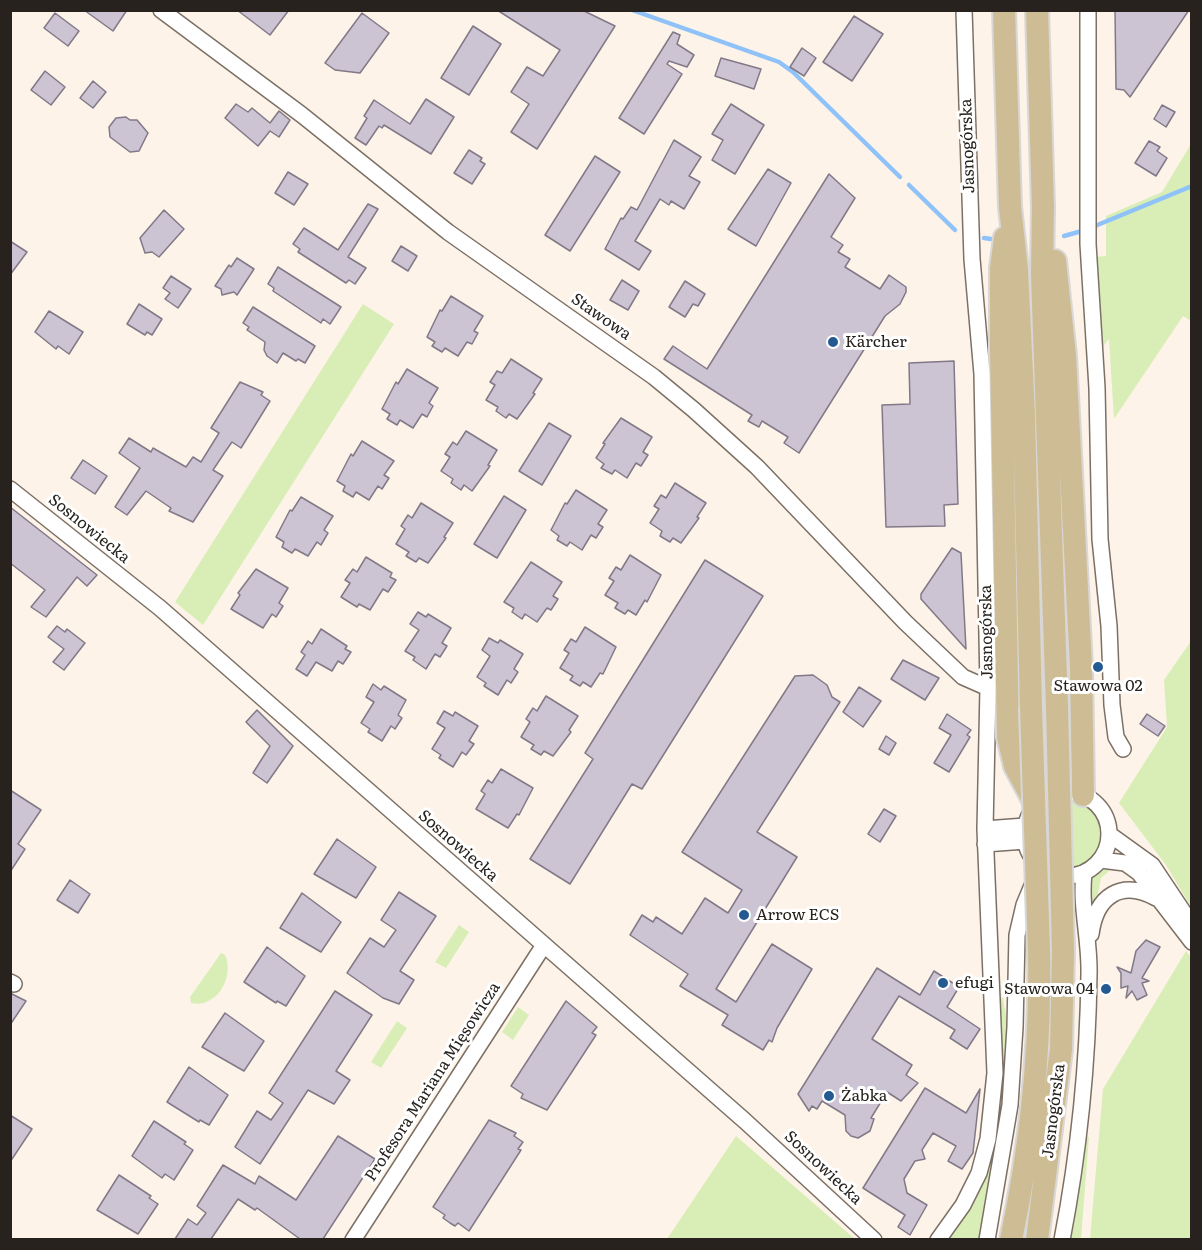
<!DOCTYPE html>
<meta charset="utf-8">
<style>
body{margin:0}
#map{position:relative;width:1202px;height:1250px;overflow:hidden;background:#fef3e8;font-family:Literata,serif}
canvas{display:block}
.frame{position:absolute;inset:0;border:12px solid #27221d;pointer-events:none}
</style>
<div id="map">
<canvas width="1202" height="1250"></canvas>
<div class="frame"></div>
</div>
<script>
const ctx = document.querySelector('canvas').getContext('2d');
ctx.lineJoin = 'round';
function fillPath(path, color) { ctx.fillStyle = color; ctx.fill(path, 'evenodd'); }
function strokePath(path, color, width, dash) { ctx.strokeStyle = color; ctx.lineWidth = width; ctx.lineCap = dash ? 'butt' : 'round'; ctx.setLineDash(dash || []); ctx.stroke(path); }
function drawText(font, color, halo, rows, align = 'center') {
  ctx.font = font + ' Literata,serif'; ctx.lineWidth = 6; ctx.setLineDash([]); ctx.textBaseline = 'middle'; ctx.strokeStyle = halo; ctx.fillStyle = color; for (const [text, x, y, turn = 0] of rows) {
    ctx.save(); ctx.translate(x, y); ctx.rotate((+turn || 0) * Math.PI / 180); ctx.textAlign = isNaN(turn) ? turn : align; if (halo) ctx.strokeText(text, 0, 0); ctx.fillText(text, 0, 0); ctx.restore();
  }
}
const green = new Path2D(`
 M1191 144V321L1183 316 1114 419 1109 339 1101 349 1095 257 1106 256V216L1162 192Z
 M363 304 394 324 203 625 175 602Z
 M1191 641 1192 907H1191L1166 865 1119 803 1167 727 1164 680Z
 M1068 800C1141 804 1083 916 1036 848L1047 807Z
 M1115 866 1101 878 1097 898 1091 903C1090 880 1088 869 1115 866Z
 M459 925 469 932 446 968 435 962Z
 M1186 951 1192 959 1191 1239H1090L1103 1089Z
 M221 953 225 955C235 976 217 1009 191 1003L190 997Z
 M998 998H1003C1004 1008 1008 1019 1008 1030 1010 1101 991 1170 979 1239L947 1240 970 1206 981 1185Z
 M518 1007 529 1015 513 1040 502 1032Z
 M397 1021 407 1028 381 1068 371 1062Z
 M736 1136 855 1239H667Z
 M1087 1137H1089L1081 1239 1070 1240Z`);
const stream = new Path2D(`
 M632 10 779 62 793 72 900 177
 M909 185 955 230
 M1095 226 1192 186
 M1064 236 1082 231
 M984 238 991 239`);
const building = new Path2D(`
 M84 10H127L113 31Z
 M237 10H289L270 35Z
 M497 10H582L615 26 537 149 511 132 529 104 511 92 527 67 543 76 560 50Z
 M1115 10H1189L1130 97 1124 90 1116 89Z
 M55 13 79 31 68 46 44 28Z
 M362 13 389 33 360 73 335 70 325 63Z
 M854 16 883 34 852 81 823 62Z
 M473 26 501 44 469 95 441 78Z
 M673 32 680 35 677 44 694 55 687 67 669 61 667 64 682 74 644 134 619 118Z
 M802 48 816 58 804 76 790 67Z
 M721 58 761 69 754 89 715 76Z
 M45 71 65 87 51 105 31 90Z
 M93 81 106 92 93 108 80 98Z
 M426 99 454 117 431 154 384 125 382 128 379 126 366 145 355 138 367 118 364 116 374 100 410 124Z
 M236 104 248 112 252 108 270 123 279 111 290 120 279 137 270 131 258 146 225 118Z
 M731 104 764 125 735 174 712 160 723 140 712 134Z
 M1162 105 1175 112 1166 127 1154 119Z
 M126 117 130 120H137L148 133 139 151 130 152 110 137 109 127 116 118Z
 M674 140 701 157 689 176 700 182 684 209 671 201 669 205 660 199 635 241 651 251 639 270 605 249 621 218 623 219 631 207 637 210Z
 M1149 141 1160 147 1157 151 1167 158 1156 176 1135 163Z
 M469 150 482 158 480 161 485 164 472 184 454 173Z
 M595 156 620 172 570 251 545 235Z
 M768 169 791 183 756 246 728 229Z
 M288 172 308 184 294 205 275 193Z
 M829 174 855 198 831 237 843 245 838 252 850 259 845 267 880 289 889 275 906 287V292L900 304 885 316 799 453 784 443 788 437 762 421 759 427 748 421 752 415 664 359 673 346 707 369Z
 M368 204 378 209 348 257 366 268 355 284 349 280 346 283 298 252 300 249 293 244 304 228 338 250Z
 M164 210 184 229 159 257 152 252 145 253 140 238Z
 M10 241 27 252 10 275Z
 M401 246 417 256 408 271 392 261Z
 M237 258 254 269 237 295 234 292 222 295 221 289 215 286 229 265 231 267Z
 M278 267 341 307 330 324 323 319 321 323 273 291 274 288 268 284Z
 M171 276 191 289 178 308 165 299 170 293 163 288Z
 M622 280 639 291 628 310 610 300Z
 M685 281 705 294 698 306 693 304 685 317 669 307Z
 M451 296 483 316 474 331 478 333 472 344 467 342 458 356 445 348 442 352 432 346 435 342 427 337 440 310 442 311Z
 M139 304 162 319 152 335 147 332 145 335 127 324Z
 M253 307 315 346 305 363 298 359 296 361 283 353 277 363 267 356 264 350 265 342 247 330 249 327 243 323Z
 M49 311 83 332 69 354 58 346 56 349 35 332Z
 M511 359 542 379 533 393 535 394 517 419 509 414 506 418 496 411 498 407 486 400 495 385 490 382 497 371 502 373Z
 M954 361 958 504 944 505 945 526 886 527 882 405 910 404 909 363Z
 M407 369 438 388 429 403 433 406 427 417 422 414 413 428 400 420 397 425 387 419 390 414 382 409 396 382 398 384Z
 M240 382 263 392 261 395 270 401 241 448 232 442 225 452 213 470 223 476 193 522 169 511 171 508 146 491 127 515 115 507 140 468 119 453 129 438 151 452 153 448 186 467 193 457 201 462 219 433 211 428Z
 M621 418 652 437 643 452 648 455 641 466 636 463 627 478 615 470 612 474 601 468 604 464 596 458 605 444 603 443Z
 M549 423 571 436 542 485 519 471Z
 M466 431 497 450 488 465 490 466 472 491 464 485 461 490 451 483 453 479 441 471 450 457 445 454 453 442 457 445Z
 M362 441 394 461 384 475 389 478 382 489 378 486 369 500 356 492 353 497 343 491 345 486 337 481 351 454 353 456Z
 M83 460 107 476 95 494 71 478Z
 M675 483 706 503 697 517 699 518 681 543 673 538 670 542 660 536 662 531 650 523 659 509 654 506 661 495 666 498Z
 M576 490 607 510 598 524 603 527 596 538 591 535 582 550 570 542 567 546 557 540 559 536 551 530 565 503 567 504Z
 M504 496 526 510 497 558 474 544Z
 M301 497 333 516 324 530 328 533 321 545 317 542 308 556 295 549 292 553 282 547 284 542 276 537 290 510 292 511Z
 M421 503 453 523 444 537 446 538 428 563 419 558 416 562 406 556 409 552 396 544 405 529 401 526 408 515 412 518Z
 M10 507 97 575 87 586 77 577 46 617 31 607 45 590 10 563Z
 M952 548 961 553 966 649 921 599V594Z
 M630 555 661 575 647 602 645 600 636 615 628 610 625 614 615 608 618 603 605 595 614 581 609 578 616 567 621 570Z
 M366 557 392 573 390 577 396 580 388 592 383 589 370 610 359 604 357 607 341 597 350 583 345 580 353 569 357 572Z
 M705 560 763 596 642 789 632 784 570 884 530 859 593 759 585 753Z
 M531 562 562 582 553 596 558 599 551 610 547 608 537 622 525 614 522 619 512 612 514 608 504 602Z
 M256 569 288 588 279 603 283 606 276 617 272 614 263 628 231 609 240 595 238 593Z
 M418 612 426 617 428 614 451 628 442 643 447 646 440 657 435 654 426 669 413 660 415 657 405 651 419 630 410 624Z
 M57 626 65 632 67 629 85 643 64 670 53 662 64 649 48 637Z
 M585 627 616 647 603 674 600 673 591 687 583 682 580 686 570 680 573 676 560 668 569 653 564 650 571 639 576 642Z
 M321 629 347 646 345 649 351 652 343 664 338 661 332 671 316 662 307 676 296 669 305 655 301 652 308 641 312 644Z
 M489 638 498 643 500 640 523 654 514 669 518 672 511 683 507 680 498 695 484 686 486 683 477 677 490 656 482 650Z
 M903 660 939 678 925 700 891 679Z
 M813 675 827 685 832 697 840 702 757 832 797 857 716 989 736 1002 772 944 812 969 777 1028 772 1042 769 1040 763 1050 722 1025 728 1015 680 986 688 974 630 935 642 915 653 922 656 917 682 934 705 898 728 913 742 890 682 852 795 676Z
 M373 684 381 690 384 686 406 700 398 715 402 718 395 729 391 726 382 741 368 732 370 729 361 723 374 702 366 697Z
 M859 687 881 701 863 727 843 712Z
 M546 696 578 716 569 730 571 732 553 756 544 751 541 755 531 749 534 745 521 737 530 722 526 719 533 708 537 711Z
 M257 710 293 746 267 783 253 773 270 746 246 722Z
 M444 711 453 716 455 712 478 726 469 741 474 744 466 755 462 752 453 767 439 758 441 755 432 749 445 728 437 723Z
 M947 714 971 730 967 735 970 737 949 772 934 763 951 735 939 728Z
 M1147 714 1165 726 1158 736 1140 724Z
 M886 736 896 743 889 755 879 749Z
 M501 769 533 788 519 815 517 814 508 828 476 809 485 794 481 791 488 780 492 783Z
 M10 790 41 810 18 844 25 849 10 872Z
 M884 809 896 816 880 842 868 834Z
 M337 839 376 867 356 898 314 874Z
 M70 880 90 894 78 913 57 900Z
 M399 892 436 916 400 971 414 980 399 1004 383 998 347 973 370 938 384 947 396 930 381 920Z
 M302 893 341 922 321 952 280 928Z
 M1146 940 1160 947 1142 978 1149 981 1142 983 1147 995 1137 1000 1132 991 1126 998 1128 986 1121 988V973L1117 967 1131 973 1136 951Z
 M267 947 305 976 286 1006 277 1001 276 1003 244 982Z
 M877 968 920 995 934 971 959 987 947 1007 980 1029 967 1049 950 1038 955 1030 899 996 872 1039 912 1065 906 1075 918 1083 901 1101 887 1092 871 1118 874 1119 870 1131 858 1138 851 1136 846 1131 845 1115 822 1101 817 1109 812 1106 809 1111 798 1094Z
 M335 991 372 1015 336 1071 350 1080 334 1104 308 1090 260 1164 235 1147 257 1111 271 1120 283 1103 269 1093Z
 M10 993 26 1001 10 1025Z
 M566 1001 597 1027 592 1033 596 1035 547 1110 521 1098 523 1094 511 1086Z
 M225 1013 264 1041 244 1071 202 1047Z
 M189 1067 228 1095 209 1125 200 1120 199 1122 167 1102Z
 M925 1088 966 1113 980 1089 973 1153 962 1169 948 1161 956 1146 933 1133 922 1150 925 1159 915 1161 904 1179 907 1193 927 1205 910 1235 898 1227 905 1215 863 1188Z
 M10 1115 32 1129 10 1162Z
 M489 1120 516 1133 514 1136 523 1142 518 1149 521 1150 469 1231 458 1223 455 1226 450 1223 443 1218 445 1215 433 1207Z
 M154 1121 186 1142 184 1144 193 1150 174 1180 165 1174 162 1178 132 1156Z
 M338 1136 375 1159 323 1239H300L257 1208 255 1210 238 1199 211 1239H175L188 1219 197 1225 206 1213 197 1206 223 1165 255 1184 259 1176 296 1200Z
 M119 1175 151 1196 149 1198 158 1204 138 1234 97 1210Z`);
const minor = new Path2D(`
 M161 10 302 115 448 232 654 377 694 410 757 467 905 622 963 677 988 688
 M1088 10V244L1097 388 1100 539 1109 626 1112 705 1116 737 1123 749
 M10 489 160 608 745 1121 874 1240
 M1025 834a42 42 0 1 1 84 0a42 42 0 1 1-84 0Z
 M985 829 1025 826
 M1109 834 1152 865 1192 925
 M985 844 1025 841
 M1101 860 1125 863 1139 873 1192 942
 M1091 934C1096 896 1121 879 1156 898
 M10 982 14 984
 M353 1240 544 945
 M938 1240 963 1205 979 1173 988 1139 995 1073 985 829 988 688 982 374 972 259 964 10
 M987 1240 1010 1105 1015 1027 1017 935 1024 905 1034 881
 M1062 1240C1079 1152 1088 1063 1089 974 1090 940 1080 907 1084 873`);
const primary = new Path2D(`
 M1004 10 1010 207 1017 270 1024 415 1031 707
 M1037 10 1043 207 1042 274 1057 707
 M1005 238 1001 268V351L1008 737 1015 766 1036 805
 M1055 261 1065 356 1081 667 1083 795
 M1011 1240C1031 1145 1041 1048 1039 951
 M1037 1240 1061 1049 1063 951`);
const primaryBridge = new Path2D(`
 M1031 707 1039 951
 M1057 707 1063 951`);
const markers = [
 [833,342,6,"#255991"],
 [1098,667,6,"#255991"],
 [744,915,6,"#255991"],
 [943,983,6,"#255991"],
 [1106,989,6,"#255991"],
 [829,1096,6,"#255991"]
];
const streetNames = [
 ["Jasnogórska",968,146,-92],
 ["Stawowa",601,317,35],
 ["Sosnowiecka",89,529,39],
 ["Jasnogórska",987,632,-91],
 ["Sosnowiecka",458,846,41],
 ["Profesora Mariana Mięsowicza",433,1082,-57],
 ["Jasnogórska",1054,1111,-83],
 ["Sosnowiecka",823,1168,43]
];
const poiNames = [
 ["Kärcher",845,342],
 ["Stawowa 02",1098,686,"center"],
 ["Arrow ECS",756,915],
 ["efugi",955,983],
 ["Stawowa 04",1094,989,"right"],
 ["Żabka",841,1096]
];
fillPath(green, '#d9eeb7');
strokePath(stream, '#8ec2f9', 4.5);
fillPath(building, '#ccc4d3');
strokePath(building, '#817987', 1.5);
strokePath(minor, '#7c7065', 18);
strokePath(primary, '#d8d7d6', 26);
strokePath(minor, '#fff', 15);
strokePath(primary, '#cebd94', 22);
strokePath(primaryBridge, '#d8d7d6', 26, []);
strokePath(primaryBridge, '#cebd94', 22);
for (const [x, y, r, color] of markers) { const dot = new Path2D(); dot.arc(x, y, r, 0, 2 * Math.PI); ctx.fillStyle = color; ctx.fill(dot); strokePath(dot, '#fff', 2); }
drawText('16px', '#27221d', '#fff', streetNames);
drawText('16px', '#27221d', '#fff', poiNames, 'left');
</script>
